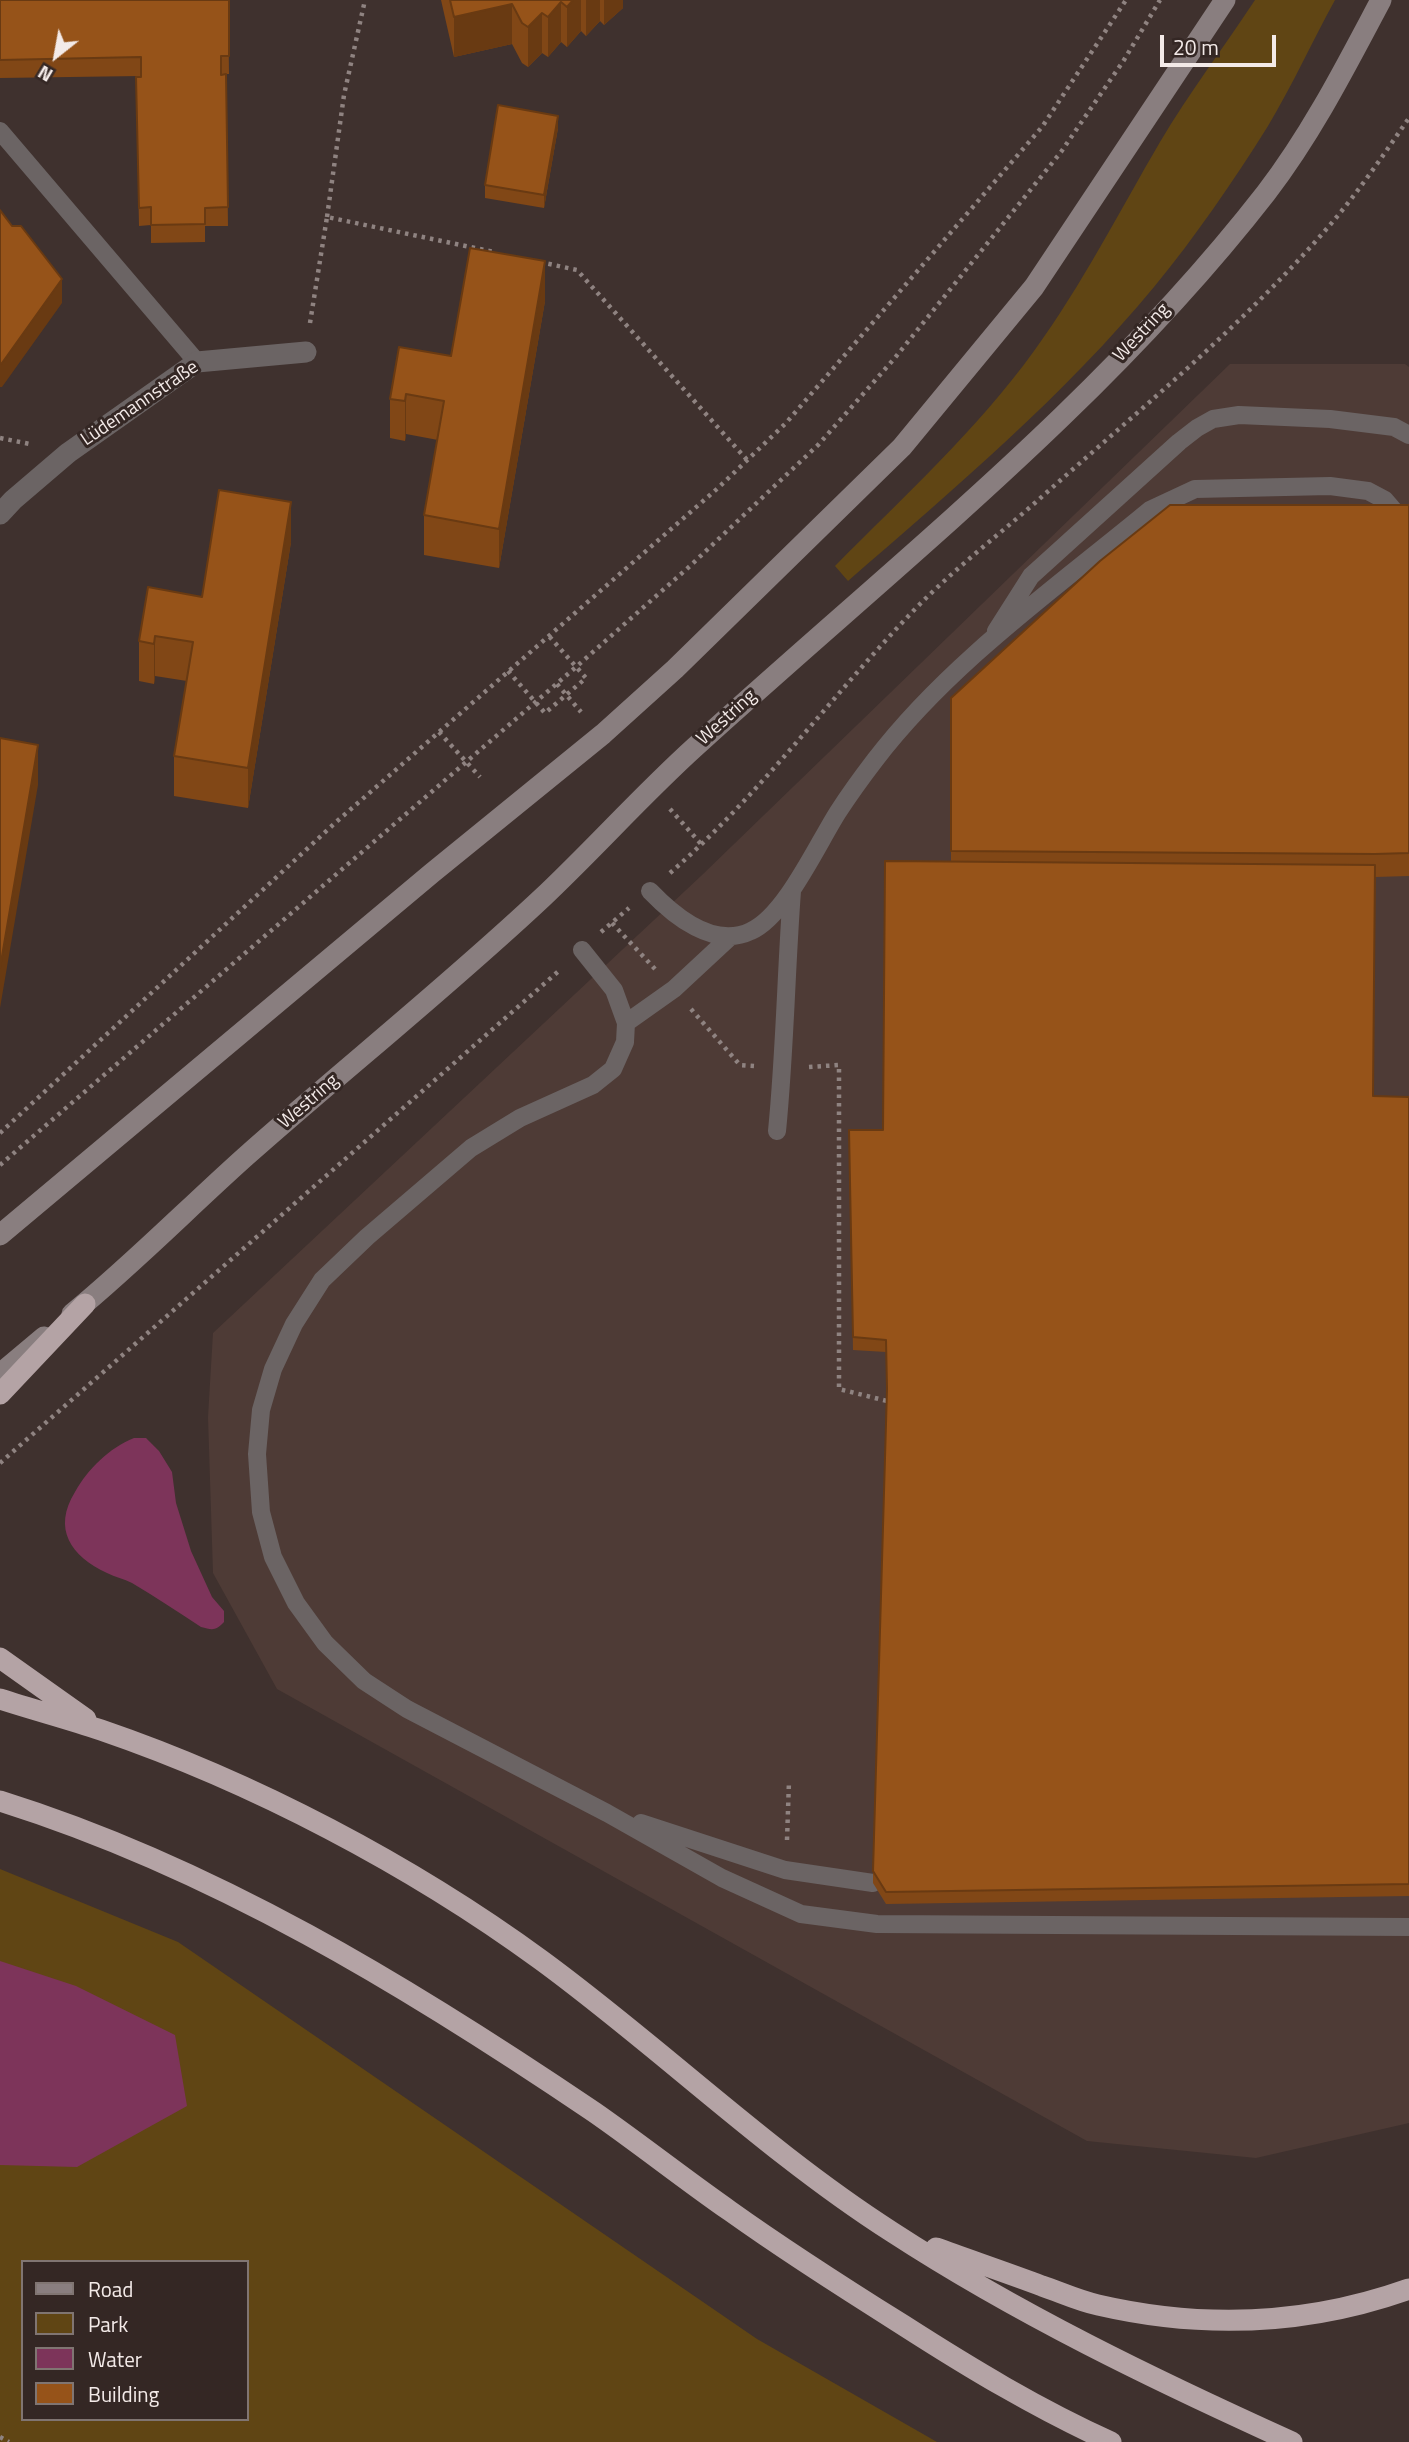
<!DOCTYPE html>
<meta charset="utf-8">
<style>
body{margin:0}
#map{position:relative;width:1409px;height:2442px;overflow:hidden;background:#3f312e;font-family:"Titillium Web",sans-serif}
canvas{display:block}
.legend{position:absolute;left:21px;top:2260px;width:228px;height:161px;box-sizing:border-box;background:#342724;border:2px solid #807572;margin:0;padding:9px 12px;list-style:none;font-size:21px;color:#f3eae8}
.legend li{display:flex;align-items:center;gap:14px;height:35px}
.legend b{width:35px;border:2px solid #807572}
.north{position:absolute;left:21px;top:21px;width:70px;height:70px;-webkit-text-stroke:5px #342724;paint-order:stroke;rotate:211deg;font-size:19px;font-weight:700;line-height:28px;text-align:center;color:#f3eae8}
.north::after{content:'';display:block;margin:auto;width:24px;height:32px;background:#f3eae8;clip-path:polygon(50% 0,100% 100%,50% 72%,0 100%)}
.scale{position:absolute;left:1160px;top:35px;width:116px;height:32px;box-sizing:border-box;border:4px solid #f3eae8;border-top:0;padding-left:9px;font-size:21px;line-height:24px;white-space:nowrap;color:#f3eae8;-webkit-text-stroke:5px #342724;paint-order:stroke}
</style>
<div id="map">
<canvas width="1409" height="2442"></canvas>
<ul class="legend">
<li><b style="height:9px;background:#897e7f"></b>Road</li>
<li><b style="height:19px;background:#604514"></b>Park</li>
<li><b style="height:19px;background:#7d345a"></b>Water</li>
<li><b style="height:19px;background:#965319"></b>Building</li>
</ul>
<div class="north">N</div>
<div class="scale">20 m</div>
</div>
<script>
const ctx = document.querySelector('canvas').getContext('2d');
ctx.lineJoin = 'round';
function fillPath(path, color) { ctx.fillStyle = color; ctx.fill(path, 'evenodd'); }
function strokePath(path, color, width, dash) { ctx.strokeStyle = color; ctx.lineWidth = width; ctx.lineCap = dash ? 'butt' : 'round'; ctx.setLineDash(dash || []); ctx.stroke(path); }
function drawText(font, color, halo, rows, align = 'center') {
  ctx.font = font + ' "Titillium Web",sans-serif'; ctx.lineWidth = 6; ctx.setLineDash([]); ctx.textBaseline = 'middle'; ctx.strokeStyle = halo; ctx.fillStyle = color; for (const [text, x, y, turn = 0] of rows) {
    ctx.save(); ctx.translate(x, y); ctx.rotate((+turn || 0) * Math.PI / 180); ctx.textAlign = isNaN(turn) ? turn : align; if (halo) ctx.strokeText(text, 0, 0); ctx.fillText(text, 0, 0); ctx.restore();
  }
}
const built = new Path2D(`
 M1230 364H1405L1409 367V2123L1256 2158 1087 2141 277 1689 213 1573 208 1417 213 1333 701 876Z`);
const green = new Path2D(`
 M1255 0H1335C1312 42 1292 86 1268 126 1233 182 1195 237 1154 287 1064 396 955 488 848 581L835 566C903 497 977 430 1034 351 1082 285 1119 212 1160 142 1189 93 1224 47 1255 0Z
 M0 1869 178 1942 757 2339 937 2442H0ZM23 2262H247V2419H23Z`);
const water = new Path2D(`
 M134 1438H146L159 1451 172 1472 176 1503 191 1551 212 1597 224 1611V1622C216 1631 212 1630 201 1627 178 1612 156 1597 132 1583 124 1579 115 1577 107 1573 71 1556 52 1529 75 1492 88 1469 109 1448 134 1438Z
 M0 1961 76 1986 175 2035 187 2106 77 2167 0 2165Z`);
const path = new Path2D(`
 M327 217 344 95 365 0
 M540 262 577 270 748 461
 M310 323 327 217 494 252
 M0 438 30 444
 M508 671 545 713 586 678 548 635
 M557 684 581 712
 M439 732 480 777
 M670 809 702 845
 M670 873C763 792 834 692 920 604 956 568 997 536 1036 502 1133 415 1237 331 1323 233 1355 197 1382 157 1409 118
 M612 923 655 969
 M601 932 629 908
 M691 1009 740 1065 754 1066
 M809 1067 839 1065V1389L887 1401
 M0 1133 335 823 718 488 786 423 1042 127 1126 0
 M0 1165 576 667 690 566 819 444 894 359 1061 152 1124 60 1160 0
 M0 1463 561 969
 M787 1840 789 1781
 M0 2437 9 2442`);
const lane = new Path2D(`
 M0 131 197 362
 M996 631 1031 576 1179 442 1197 428 1213 419 1239 415 1330 419 1394 427 1409 435
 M650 891C674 916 714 949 751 931 785 916 817 845 838 812 849 795 862 777 875 760 949 663 1057 587 1150 510L1195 489 1330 486 1368 491 1385 500 1397 514V524
 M582 950 614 990 626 1023 625 1042 613 1069 593 1085 520 1118 471 1148 367 1237 322 1280 294 1324 273 1369 261 1410 257 1454 261 1512 273 1557 296 1603 325 1643 364 1681 407 1709 607 1813 722 1878 801 1914 877 1924 1409 1927
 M626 1023 674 989 730 937
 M777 1131C785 1051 786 971 792 891
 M641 1823 785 1870 873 1883`);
const street = new Path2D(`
 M0 514 13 500 68 453 197 362 306 352`);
const secondary = new Path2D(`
 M0 1235 432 873 603 734 675 669 902 447 1034 287 1225 0
 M72 1314C132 1265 187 1209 245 1157 343 1070 446 988 542 898 594 849 642 795 695 747 891 568 1102 404 1266 193 1312 133 1346 66 1381 0
 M0 1374 44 1337`);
const highway = new Path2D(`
 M0 1394 85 1304
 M0 1658 86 1719
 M0 1699C34 1710 68 1719 101 1730 253 1782 411 1865 541 1960 660 2047 767 2152 892 2232 1018 2314 1155 2380 1292 2442
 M0 1801C214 1868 409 1987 594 2112 640 2144 684 2179 730 2211 786 2251 844 2288 903 2325 970 2368 1038 2409 1111 2442
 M936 2248C972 2261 1007 2273 1042 2286 1060 2292 1079 2301 1098 2305 1202 2329 1308 2325 1409 2289`);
const wall = new Path2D(`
 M0 0H228L229 74H221H226L228 226H205V242L151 243V225L139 226 136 77H141V76L0 78Z
 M441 0H623V8L604 25 600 21 586 36 581 31 567 47 561 42 548 57 542 53 528 67 522 63 512 44 454 57Z
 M558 128 544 208 485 198V185Z
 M545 301 499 568 424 555V515L438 440 406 434 405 441 390 438V399Z
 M1409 505V876L1375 877 1373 1096 1409 1097V1896L886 1904 873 1883V1871L887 1394 886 1352 853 1350 849 1130H883L951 862V698Z
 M291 542 248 808 174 796V756L187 681 155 676 154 684 139 681V641L202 597Z`);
const shadedWall = new Path2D(`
 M573 0H581V31L567 47V7Z
 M586 0H600V21L586 36Z
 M604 0H623V8L604 25Z
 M561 2V42L548 57V17Z
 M512 4V44L454 57V17Z
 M542 13V53L528 67V27Z
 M558 116V128L544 208V195Z
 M545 261V301L499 568V529Z
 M62 279V303L2 387H0V364Z
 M406 394V434L405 441V401Z
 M291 502V542L248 808V768Z
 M155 636V676L154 684V644Z
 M38 745V785L0 1008V968Z`);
const building = new Path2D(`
 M0 0H229V56H221V75L226 74 228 207 205 208V224L151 225V207L139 208 136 77H141V57L0 60Z
 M450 0H573L567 7 561 2 548 17 542 13 528 27 522 23 512 4 454 17Z
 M498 105 558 116 544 195 485 185Z
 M0 210 12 226H21L62 279 2 363 0 364Z
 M470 248 545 261 499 529 424 515 444 401 406 394 405 401 390 399 399 347 451 356Z
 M219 490 291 502 248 768 174 756 193 642 155 636 154 644 139 641 148 587 202 597Z
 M1170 505H1409V853L1375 854 951 851V698L1100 561Z
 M0 738 38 745 0 968Z
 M885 861 1375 865 1373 1096 1409 1097V1884L886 1892 873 1871 887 1389 886 1340 853 1337 849 1130H883Z`);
const streetNames = [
 ["Westring",1142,333,-47],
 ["Lüdemannstraße",140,404,-34],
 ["Westring",727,718,-42],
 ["Westring",309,1102,-41]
];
fillPath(built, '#4e3b36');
fillPath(green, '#604514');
fillPath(water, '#7d345a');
strokePath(path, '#8f8381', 4.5, [3.5, 5]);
strokePath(lane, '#6b6464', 18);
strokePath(street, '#6b6464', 21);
strokePath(secondary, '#897e7f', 21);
strokePath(highway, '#b4a3a5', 21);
fillPath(wall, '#814716');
fillPath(shadedWall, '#693a12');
fillPath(building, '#965319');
strokePath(building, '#693a12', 2);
drawText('19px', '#f3eae8', '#342724', streetNames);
</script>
